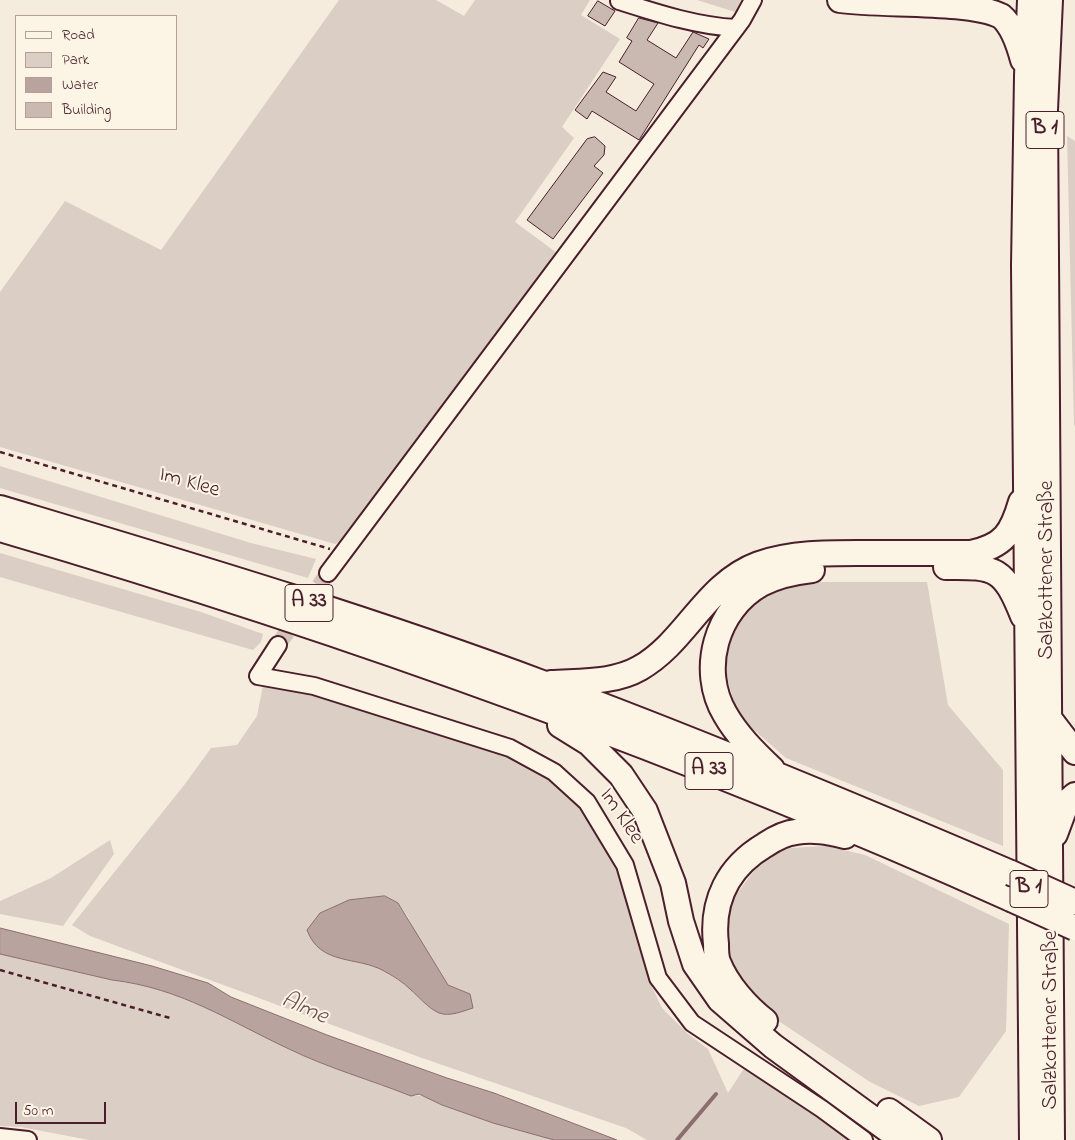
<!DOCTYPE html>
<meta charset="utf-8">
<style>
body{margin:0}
#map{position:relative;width:1075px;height:1140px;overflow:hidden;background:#f5ecde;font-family:"Indie Flower",sans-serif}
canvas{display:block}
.legend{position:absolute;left:15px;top:15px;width:162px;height:115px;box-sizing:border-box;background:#fcf5e5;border:1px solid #b59f9b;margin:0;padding:6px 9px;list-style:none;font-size:15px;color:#4a1f2b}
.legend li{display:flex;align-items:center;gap:10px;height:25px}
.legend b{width:25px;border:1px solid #b59f9b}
.scale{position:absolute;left:15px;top:1102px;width:91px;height:22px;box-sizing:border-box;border:2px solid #4a1f2b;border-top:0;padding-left:6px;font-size:15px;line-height:18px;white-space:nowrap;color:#4a1f2b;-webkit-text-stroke:4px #fcf5e5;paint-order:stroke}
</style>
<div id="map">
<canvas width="1075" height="1140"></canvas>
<ul class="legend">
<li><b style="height:6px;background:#fcf5e5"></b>Road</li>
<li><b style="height:14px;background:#dbcec4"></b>Park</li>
<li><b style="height:14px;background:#b8a39e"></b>Water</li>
<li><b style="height:14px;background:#cab9b1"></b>Building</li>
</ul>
<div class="scale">50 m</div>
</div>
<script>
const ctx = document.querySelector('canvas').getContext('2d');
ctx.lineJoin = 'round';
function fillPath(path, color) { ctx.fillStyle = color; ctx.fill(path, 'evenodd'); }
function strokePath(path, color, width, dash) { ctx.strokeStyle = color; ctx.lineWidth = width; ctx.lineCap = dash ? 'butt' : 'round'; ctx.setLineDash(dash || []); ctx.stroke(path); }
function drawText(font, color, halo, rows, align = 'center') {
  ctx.font = font + ' "Indie Flower",sans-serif'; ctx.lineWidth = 4; ctx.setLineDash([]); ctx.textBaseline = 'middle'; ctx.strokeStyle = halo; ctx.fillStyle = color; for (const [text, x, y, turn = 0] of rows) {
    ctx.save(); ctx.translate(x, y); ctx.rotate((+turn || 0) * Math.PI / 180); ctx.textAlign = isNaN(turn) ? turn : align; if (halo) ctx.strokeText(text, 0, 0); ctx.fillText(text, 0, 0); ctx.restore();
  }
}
const green = new Path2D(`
 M339 0H436L464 16 475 0H590L581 15 620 39 562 127 574 138 515 222 557 253 352 534 335 544 0 447V292L65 201 161 250Z
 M697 0H741L735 12Z
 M1067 136 1075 141V426L1074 425Z
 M0 466 251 543 316 559 308 578 0 488Z
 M0 553 201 612 263 634 261 642 253 650 0 577Z
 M804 582H927L948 705 1003 770V846L786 758 738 716 723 663 735 623 766 595Z
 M263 686 310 692 508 756 551 777 584 807 612 854 649 981 662 1008 688 1034 708 1049 728 1093 745 1067 857 1140H647L626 1128 422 1058 90 936 72 925 185 784 211 748 237 745 257 716ZM385 896 398 903 408 917 421 944 448 985 470 994 422 1001 409 987 382 970Z
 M110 840 114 854 63 926 0 914V901L51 878Z
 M826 846 865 855 1009 924 1006 1031 959 1097 919 1106 870 1082 771 1016 735 975 725 949 724 911 765 856 790 848Z
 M0 954 112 980C180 988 230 1021 289 1049 328 1068 371 1080 411 1096 426 1093 434 1103 447 1107 482 1119 519 1127 554 1140H89L21 1127 0 1126Z`);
const water = new Path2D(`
 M385 896 398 903 448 985 470 994 473 1008C463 1011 450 1017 439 1013 428 1008 419 997 410 989 403 982 393 976 384 971 358 956 320 966 307 930L320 913 349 900Z
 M0 928 152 966 208 983 231 997 327 1035 447 1078 494 1093 617 1140H554L493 1123 442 1105 419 1094 411 1096C371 1080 328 1068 289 1049 229 1021 181 988 112 980L0 954Z`);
const stream = new Path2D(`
 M677 1140 716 1094`);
const building = new Path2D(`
 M598 1 615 11 605 26 588 16Z
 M639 18 658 23 647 40 676 58 693 32 709 39 703 48 699 45 639 140 592 111 587 119 575 110 603 72 616 77 606 92 636 111 654 84 619 62 632 41 627 38Z
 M595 137 605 146 604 155 594 166 603 173 553 239 527 220 587 139Z`);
const minorTunnel = new Path2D(`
 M278 645 328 573`);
const path = new Path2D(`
 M0 452 330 549
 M0 970 170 1018`);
const minor = new Path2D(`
 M619 1C657 13 696 26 736 28
 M328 573 742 20 753 0
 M278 645 258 676 314 686 510 748 554 772 587 802 625 865 658 978 692 1023 822 1109 864 1140
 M0 1137 28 1140`);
const highway = new Path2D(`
 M840 0C883 6 968 0 1001 16 1013 26 1019 45 1023 60
 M1030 0 1027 76 1024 266 1032 1140
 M1050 0 1045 110 1052 1140
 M0 508C183 563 366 617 545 684 702 742 857 807 1011 873
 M0 529C345 630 683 752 1011 899
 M946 567C997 566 1004 569 1023 616
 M551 683C581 681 614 683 640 668 687 641 705 584 759 564 794 552 832 553 868 553 902 553 937 553 971 553 1004 546 1012 533 1021 502
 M1049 718 1075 752
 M560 725 589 743 621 775 645 811 673 883 681 921 695 964 720 1000 773 1046 902 1140
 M772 769C754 752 737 735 725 714 699 670 716 609 761 584 778 575 794 572 812 570
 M1055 834 1067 802 1075 795
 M765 1021C747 1007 727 985 718 962 716 957 716 949 716 944 711 901 728 867 765 845 774 839 785 833 796 832 813 829 828 832 845 836
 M889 1111 929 1140`);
const highwayBridge = new Path2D(`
 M1011 873 1075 902
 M1011 899 1075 928`);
const shields = [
 [1045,130,38],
 [309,603,48],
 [709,771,48],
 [1029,889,38]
];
const shieldNames = [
 ["B 1",1045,130],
 ["A 33",309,603],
 ["A 33",709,771],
 ["B 1",1029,889]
];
const streetNames = [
 ["Im Klee",189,484,16],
 ["Salzkottener Straße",1048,570,-90],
 ["Im Klee",620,817,56],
 ["Salzkottener Straße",1052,1020,-90]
];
const waterNames = [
 ["Alme",304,1010,24]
];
fillPath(green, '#dbcec4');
fillPath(water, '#b8a39e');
strokePath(water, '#8c6e70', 1);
strokePath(stream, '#8c6e70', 4);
fillPath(building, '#cab9b1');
strokePath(building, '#4a1f2b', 1);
strokePath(minorTunnel, '#d3c3ba', 16, [16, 8]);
strokePath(minor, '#4a1f2b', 20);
strokePath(highway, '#4a1f2b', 28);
strokePath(path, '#4a1f2b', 2.5, [5, 4]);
strokePath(minor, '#fcf5e5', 16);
strokePath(highway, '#fcf5e5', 24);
strokePath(highwayBridge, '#4a1f2b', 28, []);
strokePath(highwayBridge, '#fcf5e5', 24);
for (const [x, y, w] of shields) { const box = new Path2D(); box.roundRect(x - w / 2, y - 18.5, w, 37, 4); ctx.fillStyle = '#fcf5e5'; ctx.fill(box); strokePath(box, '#4a1f2b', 1); }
drawText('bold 21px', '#4a1f2b', null, shieldNames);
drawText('22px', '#4a1f2b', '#fcf5e5', streetNames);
drawText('italic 24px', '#704d53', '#fcf5e5', waterNames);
</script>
